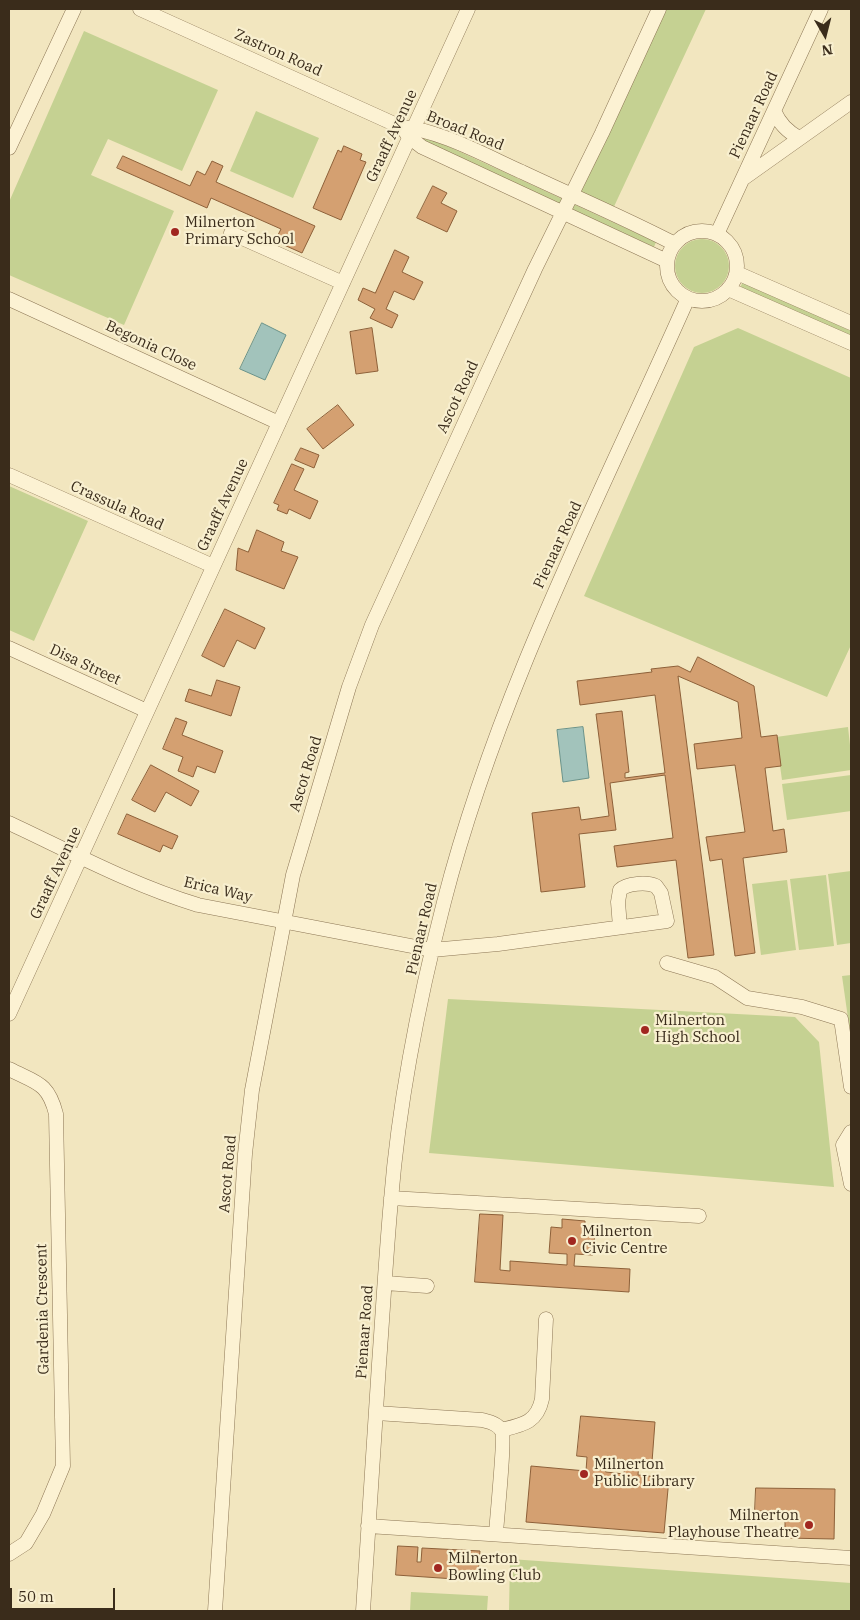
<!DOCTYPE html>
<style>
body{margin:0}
#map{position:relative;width:860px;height:1620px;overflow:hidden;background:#f2e6bf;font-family:"IBM Plex Serif",serif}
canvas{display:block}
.frame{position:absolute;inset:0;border:10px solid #3a2c1b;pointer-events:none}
.north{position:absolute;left:800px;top:10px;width:50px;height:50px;-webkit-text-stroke:4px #f8efcf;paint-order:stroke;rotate:172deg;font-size:14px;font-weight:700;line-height:20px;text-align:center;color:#3a2c1b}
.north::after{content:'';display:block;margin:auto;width:18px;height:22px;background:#3a2c1b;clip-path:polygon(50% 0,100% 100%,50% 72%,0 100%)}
.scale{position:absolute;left:10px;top:1588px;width:105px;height:22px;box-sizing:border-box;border:2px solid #3a2c1b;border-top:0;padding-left:6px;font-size:15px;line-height:18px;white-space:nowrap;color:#3a2c1b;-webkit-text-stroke:4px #f8efcf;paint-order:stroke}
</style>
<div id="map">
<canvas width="860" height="1620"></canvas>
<div class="frame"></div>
<div class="north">N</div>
<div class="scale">50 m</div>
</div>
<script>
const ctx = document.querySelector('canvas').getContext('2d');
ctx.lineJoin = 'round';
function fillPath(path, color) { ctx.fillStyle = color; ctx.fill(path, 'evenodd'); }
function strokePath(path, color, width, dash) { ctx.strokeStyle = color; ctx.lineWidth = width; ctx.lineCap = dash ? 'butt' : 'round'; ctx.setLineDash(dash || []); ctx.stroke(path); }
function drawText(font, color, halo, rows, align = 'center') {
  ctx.font = font + ' "IBM Plex Serif",serif'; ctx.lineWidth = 4.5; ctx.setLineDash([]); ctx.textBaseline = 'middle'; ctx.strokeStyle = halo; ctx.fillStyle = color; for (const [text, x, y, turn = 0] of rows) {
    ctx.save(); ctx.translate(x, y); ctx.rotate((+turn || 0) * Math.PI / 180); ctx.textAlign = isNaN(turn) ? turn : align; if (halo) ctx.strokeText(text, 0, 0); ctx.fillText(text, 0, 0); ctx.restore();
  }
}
const green = new Path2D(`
 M659 9H706L611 213 572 195Z
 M84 31 218 90 182 171 108 139 91 175 174 211 124 325 9 275V202Z
 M256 111 319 138 293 198 230 171Z
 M414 137 430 138 656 242 654 247Z
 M675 266a27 27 0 1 1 54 0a27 27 0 1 1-54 0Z
 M743 282 851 331V351L736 294Z
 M738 328 851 378V645L827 697 584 596 694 347Z
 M9 486 88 521 34 641 9 630Z
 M848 727 851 754V770L782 780 776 737Z
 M851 775V811L787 820 782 784Z
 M851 871V943L837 945 828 874Z
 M826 875 834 946 799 950 790 879Z
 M787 880 796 950 761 955 752 884Z
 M851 975V1039L842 976Z
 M448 999 795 1017 819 1042 834 1187 429 1153Z
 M510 1559 851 1583V1611H509Z
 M411 1592 488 1596 487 1611H410Z`);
const water = new Path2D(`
 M262 323 286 335 265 380 240 369Z
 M583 727 589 778 563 782 557 730Z`);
const building = new Path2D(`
 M344 146 362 154 360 160 366 162 341 220 313 208 338 150 341 152Z
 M123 156 190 186 197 171 205 175 212 161 223 166 216 182 315 226 302 253 275 241 281 229 211 198 207 208 117 168Z
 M433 186 447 193 441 203 457 211 447 232 417 218Z
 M395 250 409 257 402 272 423 282 414 300 394 291 386 309 398 315 392 328 370 318 375 309 358 300 363 288 375 293Z
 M372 328 378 371 356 374 350 332Z
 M338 405 354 425 323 449 307 429Z
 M301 448 319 455 314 468 295 460Z
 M292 464 304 469 294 490 318 501 310 519 289 509 287 514 277 510 279 505 274 503Z
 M257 530 284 542 281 551 298 557 284 589 236 570 238 548 248 552Z
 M225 609 265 628 255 649 237 640 224 667 202 656Z
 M698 657 754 686 761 737 777 735 781 766 765 768 773 831 784 829 787 852 743 858 755 953 735 956 722 859 710 861 706 837 745 832 735 765 697 769 694 744 742 738 738 702 678 676 714 955 688 958 676 860 617 867 614 846 673 838 665 775 610 783 616 830 579 834 585 887 541 892 532 813 579 807 581 820 609 816 596 714 622 711 629 772 625 773V778L665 773 655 695 580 705 577 681 652 672 651 669 678 666 690 672Z
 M217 680 240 687 231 716 185 701 189 689 211 696Z
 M176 718 187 722 182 735 223 751 215 773 197 766 193 777 178 771 183 757 163 749Z
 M151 765 199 791 191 806 166 792 155 812 132 800Z
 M127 814 178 836 172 849 163 845 160 852 118 834Z
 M480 1214 503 1215 500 1270 510 1271V1261L567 1265V1254L549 1253 551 1227 562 1228V1219L585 1221V1229L595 1230 593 1255 575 1254 574 1266 630 1269 629 1292 475 1282Z
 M581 1416 655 1422 652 1462 639 1461 638 1475 669 1478 664 1533 526 1522 531 1466 586 1471 587 1457 577 1456ZM607 1459 625 1460 624 1474 606 1472Z
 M756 1488 835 1489 834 1539 785 1538V1511H755Z
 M398 1546 418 1547 417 1562H421L422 1548 480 1551 478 1574 456 1573 455 1579 396 1575Z`);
const minor = new Path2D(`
 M140 9 401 127C438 129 488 157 522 172 573 196 625 218 675 244
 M774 111C780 124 787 131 799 138
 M405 131 409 137 422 147 667 261
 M9 148 74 9
 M744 178 851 102
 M667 266a35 35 0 1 1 70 0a35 35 0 1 1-70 0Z
 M231 233 343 283
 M717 234 821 9
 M737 273 851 323
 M728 289 851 343
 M9 299 279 423
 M9 475 213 566
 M9 648 147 711
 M9 823C71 852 132 885 198 905L432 950 498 944 667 921 661 893 656 886C647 882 627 883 620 890L618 902 620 927
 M667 963 715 977 747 998 802 1007 841 1019 851 1087
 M9 1014 468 9
 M9 1069C36 1083 48 1082 56 1114L63 1466 43 1514 26 1543 9 1554
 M851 1132 843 1145 851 1184
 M391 1198 699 1216
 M385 1283 427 1286
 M376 1413 482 1420C489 1422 497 1423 502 1431 505 1437 497 1519 496 1533
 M501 1430C522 1425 537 1423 542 1399L546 1319
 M368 1526 851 1558
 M215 1611 245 1154 252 1090 293 875 349 687 372 625 485 378 535 269 602 133 659 9
 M363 1611C368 1529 374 1447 379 1364 383 1310 386 1255 391 1200 399 1100 419 999 444 902 498 691 600 497 688 298`);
const markers = [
 [175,232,5,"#a12720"],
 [645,1030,5,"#a12720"],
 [572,1241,5,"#a12720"],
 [584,1474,5,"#a12720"],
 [809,1525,5,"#a12720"],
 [438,1568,5,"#a12720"]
];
const streetNames = [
 ["Zastron Road",278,53,24],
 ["Pienaar Road",754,115,-65],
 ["Broad Road",465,131,22],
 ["Graaff Avenue",392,136,-65],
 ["Begonia Close",151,346,25],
 ["Ascot Road",458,397,-65],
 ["Graaff Avenue",223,505,-65],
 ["Crassula Road",117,506,24],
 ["Pienaar Road",558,545,-65],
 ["Disa Street",85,665,25],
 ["Ascot Road",306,774,-73],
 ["Graaff Avenue",56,873,-65],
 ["Erica Way",218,890,13],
 ["Pienaar Road",422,929,-77],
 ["Ascot Road",228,1174,-85],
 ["Gardenia Crescent",43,1309,-91],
 ["Pienaar Road",365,1332,-86]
];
const poiNames = [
 ["Milnerton",185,223],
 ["Primary School",185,240],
 ["Milnerton",655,1021],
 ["High School",655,1038],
 ["Milnerton",582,1232],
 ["Civic Centre",582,1249],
 ["Milnerton",594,1465],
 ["Public Library",594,1482],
 ["Milnerton",799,1516,"right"],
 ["Playhouse Theatre",799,1533,"right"],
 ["Milnerton",448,1559],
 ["Bowling Club",448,1576]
];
fillPath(green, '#c5d192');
fillPath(water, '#a2c3bb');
strokePath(water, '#69928a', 1);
fillPath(building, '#d4a071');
strokePath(building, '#8d6039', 1);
strokePath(minor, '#8c7655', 15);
strokePath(minor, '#fcf2d3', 14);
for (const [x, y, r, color] of markers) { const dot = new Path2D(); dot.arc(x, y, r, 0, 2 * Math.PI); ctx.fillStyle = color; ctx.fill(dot); strokePath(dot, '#f8efcf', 2); }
drawText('15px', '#3a2c1b', '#f8efcf', streetNames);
drawText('15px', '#3a2c1b', '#f8efcf', poiNames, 'left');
</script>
